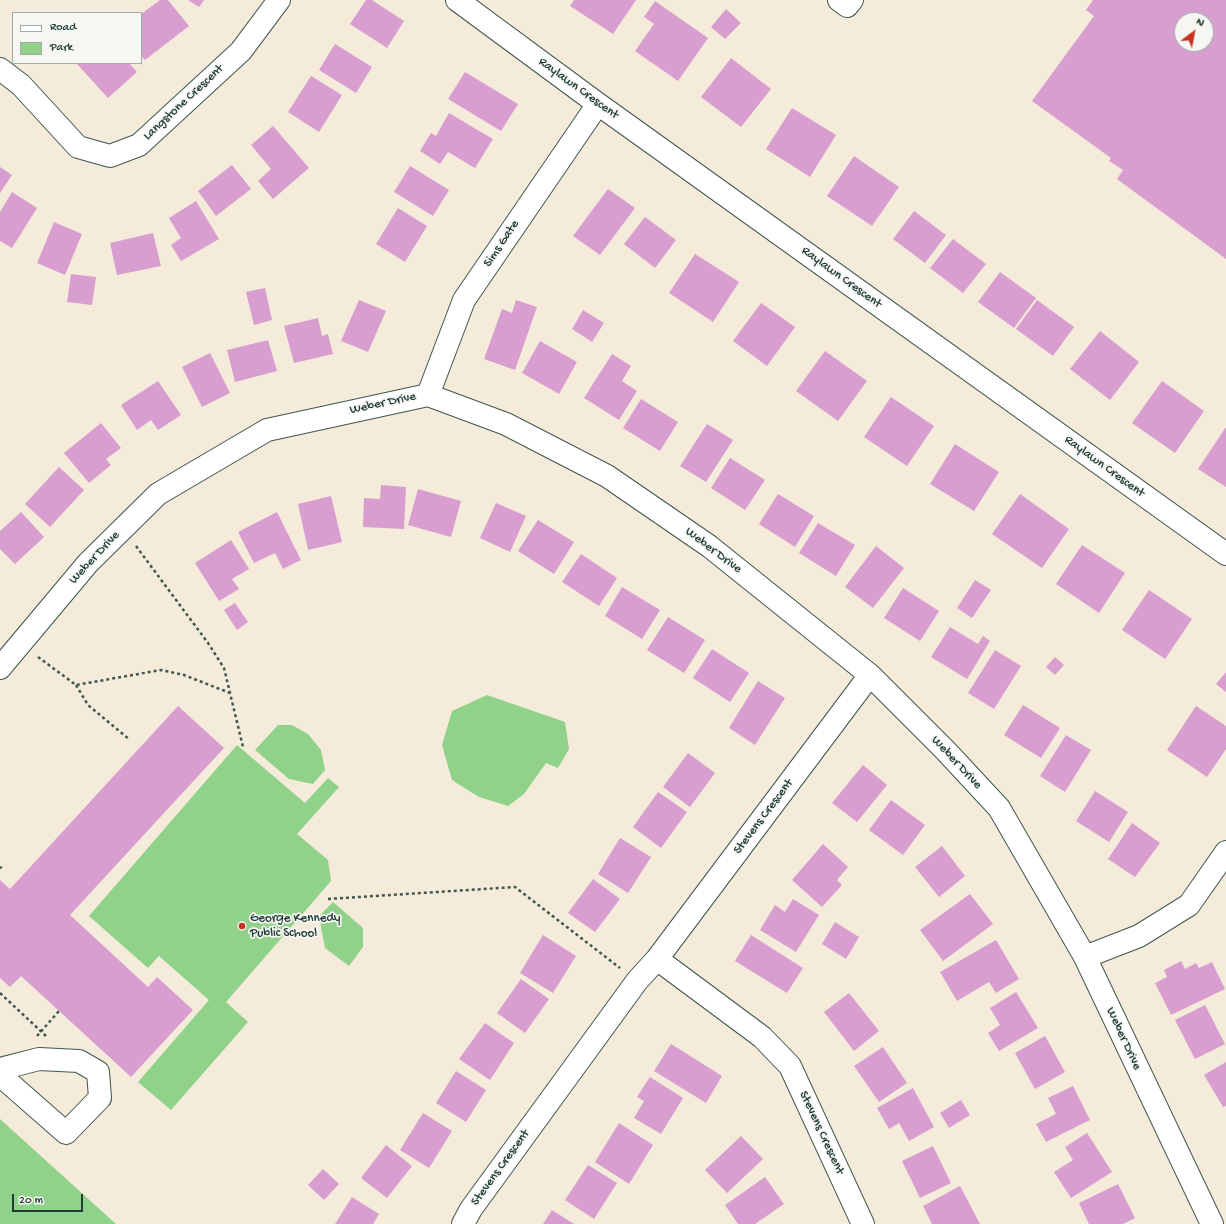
<!DOCTYPE html>
<style>
body{margin:0}
#map{position:relative;width:1226px;height:1224px;overflow:hidden;background:#f4ebdb;font-family:"Gochi Hand",sans-serif}
canvas{display:block}
.legend{position:absolute;left:12px;top:12px;width:130px;height:52px;box-sizing:border-box;background:#f6f6f2;border:1px solid #a0aca6;margin:0;padding:5px 7px;list-style:none;font-size:12px;color:#1f3d34}
.legend li{display:flex;align-items:center;gap:8px;height:20px}
.legend b{width:20px;border:1px solid #a0aca6}
.north{position:absolute;left:1174px;top:12px;width:40px;height:40px;box-sizing:border-box;background:#f6f6f2;border:1px solid #a0aca6;border-radius:50%;rotate:32deg;font-size:11px;font-weight:700;line-height:16px;text-align:center;color:#1f3d34}
.north::after{content:'';display:block;margin:auto;width:14px;height:18px;background:#c8321e;clip-path:polygon(50% 0,100% 100%,50% 72%,0 100%)}
.scale{position:absolute;left:12px;top:1194px;width:71px;height:18px;box-sizing:border-box;border:2px solid #1f3d34;border-top:0;padding-left:5px;font-size:12px;line-height:14px;white-space:nowrap;color:#1f3d34;-webkit-text-stroke:3px #f6f6f2;paint-order:stroke}
</style>
<div id="map">
<canvas width="1226" height="1224"></canvas>
<ul class="legend">
<li><b style="height:5px;background:#fff"></b>Road</li>
<li><b style="height:11px;background:#90d289"></b>Park</li>
</ul>
<div class="north">N</div>
<div class="scale">20 m</div>
</div>
<script>
const ctx = document.querySelector('canvas').getContext('2d');
ctx.lineJoin = 'round';
function fillPath(path, color) { ctx.fillStyle = color; ctx.fill(path, 'evenodd'); }
function strokePath(path, color, width, dash) { ctx.strokeStyle = color; ctx.lineWidth = width; ctx.lineCap = dash ? 'butt' : 'round'; ctx.setLineDash(dash || []); ctx.stroke(path); }
function drawText(font, color, halo, rows, align = 'center') {
  ctx.font = font + ' "Gochi Hand",sans-serif'; ctx.lineWidth = 3.5; ctx.setLineDash([]); ctx.textBaseline = 'middle'; ctx.strokeStyle = halo; ctx.fillStyle = color; for (const [text, x, y, turn = 0] of rows) {
    ctx.save(); ctx.translate(x, y); ctx.rotate((+turn || 0) * Math.PI / 180); ctx.textAlign = isNaN(turn) ? turn : align; if (halo) ctx.strokeText(text, 0, 0); ctx.fillText(text, 0, 0); ctx.restore();
  }
}
const green = new Path2D(`
 M487 695 565 722 569 749 558 768 546 763 524 794 508 806 479 797 452 780 442 745 452 711Z
 M278 725H292L308 734 321 750 325 770 313 784 289 779 255 750Z
 M237 745 305 803 328 778 339 787 297 834 328 860 331 881 226 1002 248 1022 171 1110 138 1082 209 1000 159 956 148 968 89 916Z
 M333 902 363 928V947L349 966 325 948 319 916Z
 M0 1119 116 1224H0Z`);
const building = new Path2D(`
 M160 0H168L189 26 145 60 141 56V14Z
 M188 0H204L199 7Z
 M366 0H372L404 21 387 48 350 24Z
 M574 0H636L613 34 570 6Z
 M1093 0H1226V259L1117 179 1123 170 1109 161 1111 158 1032 101 1094 16 1086 10ZM1182 20H1206V44H1182Z
 M655 1 708 38 678 81 635 51 654 24 644 17Z
 M726 9 741 23 725 39 711 27Z
 M335 44 372 67 356 93 319 70Z
 M731 58 771 89 741 127 701 97Z
 M79 63H129L137 72 108 98 77 64Z
 M465 72 518 104 501 131 448 99Z
 M311 76 342 95 319 132 288 112Z
 M792 108 836 135 810 177 766 149Z
 M449 113 493 139 475 168 448 152 440 164 420 151 431 133 436 136Z
 M273 126 309 168 273 199 258 181 271 169 251 145Z
 M854 156 899 187 872 226 827 196Z
 M232 165 251 189 216 216 198 191Z
 M410 166 449 190 433 216 394 192Z
 M0 167 12 175 0 193Z
 M608 189 635 208 600 255 573 236Z
 M12 192 37 208 12 248 0 241V212Z
 M196 201 219 239 181 261 171 245 181 238 169 218Z
 M398 208 427 226 405 262 376 244Z
 M914 211 946 235 925 263 893 239Z
 M645 217 676 240 655 268 624 244Z
 M54 222 82 234 65 275 37 263Z
 M153 233 161 266 117 275 110 243Z
 M953 239 986 264 963 293 930 268Z
 M695 254 739 282 713 322 669 293Z
 M1000 272 1036 298 1014 328 978 302Z
 M71 274 96 277 92 305 67 302Z
 M265 288 272 320 254 325 246 292Z
 M359 300 386 311 368 352 341 341Z
 M516 300 537 307 515 370 484 359 502 309 512 313Z
 M1037 300 1074 327 1053 356 1016 329Z
 M761 303 795 327 767 366 733 341Z
 M583 310 604 323 592 342 572 329Z
 M318 318 322 336 328 334 333 354 294 363 284 326Z
 M1100 331 1139 362 1110 400 1070 369Z
 M268 340 277 371 235 382 227 350Z
 M540 341 577 362 559 394 522 373Z
 M825 351 867 381 838 421 796 391Z
 M210 353 230 393 202 407 182 367Z
 M612 354 631 366 622 381 637 391 619 420 584 398Z
 M158 381 181 415 158 430 151 420 137 430 121 405Z
 M1162 381 1204 411 1175 453 1132 423Z
 M891 397 934 426 907 466 864 437Z
 M641 399 678 422 660 451 623 428Z
 M101 423 121 448 106 459 111 465 89 483 64 453Z
 M707 424 733 440 706 482 680 466Z
 M1226 427V487L1198 469Z
 M955 444 999 472 974 511 930 484Z
 M730 458 765 480 745 510 711 488Z
 M59 467 84 490 50 527 25 504Z
 M381 485 406 487 404 529 363 527 364 498 380 499Z
 M418 489 461 501 451 537 408 525Z
 M778 494 814 516 795 547 759 524Z
 M1020 494 1069 529 1042 568 992 534Z
 M331 496 342 542 308 550 298 504Z
 M496 503 526 516 510 552 480 538Z
 M21 512 44 537 15 564 0 549V531Z
 M277 512 301 560 283 569 275 553 254 563 238 532Z
 M538 520 574 542 554 574 518 551Z
 M818 523 855 545 836 576 799 553Z
 M231 540 249 569 232 579 239 589 219 601 195 563Z
 M1082 545 1125 573 1099 613 1056 584Z
 M876 546 904 568 873 608 845 587Z
 M581 554 617 578 599 606 562 582Z
 M975 580 991 590 972 618 957 608Z
 M622 587 660 610 642 639 605 616Z
 M903 588 939 611 920 641 884 618Z
 M1149 590 1192 619 1165 659 1122 630Z
 M235 603 248 622 237 630 224 610Z
 M668 617 705 640 684 673 647 650Z
 M950 627 978 644 983 636 990 641 967 679 931 657Z
 M712 649 749 673 730 702 693 678Z
 M995 650 1021 666 994 709 968 693Z
 M1055 657 1064 665 1055 675 1046 667Z
 M1226 672V692L1216 684Z
 M758 681 785 698 755 745 729 728Z
 M1023 705 1060 728 1041 758 1004 735Z
 M178 706 224 748 70 915 148 987 157 977 193 1010 131 1077 21 976 10 987 0 978V880L10 889Z
 M1196 706 1226 726V749L1207 777 1167 750Z
 M1066 735 1091 750 1065 792 1040 776Z
 M688 753 715 773 690 807 663 787Z
 M863 765 887 785 857 822 832 803Z
 M1095 791 1128 812 1109 842 1076 821Z
 M658 792 687 812 661 848 633 827Z
 M891 800 925 825 903 855 869 830Z
 M1132 823 1160 843 1135 877 1108 859Z
 M620 838 651 857 628 893 598 874Z
 M823 844 848 867 837 880 842 885 822 907 792 880Z
 M942 846 965 876 939 897 915 867Z
 M593 879 620 899 595 932 568 913Z
 M970 894 993 924 943 961 920 930Z
 M793 899 819 915 796 952 760 930 775 905 785 912Z
 M835 922 859 937 846 959 822 944Z
 M543 935 576 956 553 993 520 973Z
 M751 935 803 968 787 993 735 961Z
 M996 940 1019 979 996 993 989 982 957 1001 940 972Z
 M1181 961 1185 969 1196 963 1199 968 1212 962 1225 989 1171 1015 1155 983 1167 977 1164 970Z
 M521 979 549 999 525 1033 497 1013Z
 M1016 992 1038 1028 999 1051 988 1033 1000 1025 990 1008Z
 M849 993 879 1031 854 1051 824 1012Z
 M1205 1005 1225 1044 1195 1059 1175 1020Z
 M485 1023 514 1043 490 1080 459 1059Z
 M1045 1036 1065 1072 1035 1089 1015 1053Z
 M671 1044 722 1076 706 1103 654 1071Z
 M883 1047 907 1083 879 1102 854 1066Z
 M1226 1062V1106L1223 1107 1204 1075Z
 M456 1071 486 1090 466 1122 436 1103Z
 M650 1077 683 1098 661 1134 634 1118 644 1101 637 1097Z
 M1073 1086 1090 1120 1046 1142 1036 1124 1056 1114 1048 1098Z
 M913 1088 934 1127 909 1141 899 1123 889 1129 877 1108Z
 M961 1100 970 1115 949 1128 940 1113Z
 M423 1113 452 1131 429 1168 400 1150Z
 M619 1123 653 1145 629 1184 595 1162Z
 M1087 1133 1112 1172 1071 1198 1054 1172 1073 1160 1065 1147Z
 M741 1136 763 1159 727 1193 705 1170Z
 M386 1145 412 1166 387 1198 361 1178Z
 M933 1146 951 1183 920 1198 902 1161Z
 M588 1165 617 1183 594 1219 565 1200Z
 M323 1169 339 1184 324 1200 308 1185Z
 M765 1177 784 1204 755 1224H738L725 1205Z
 M1118 1184 1135 1218 1123 1224H1089L1079 1203Z
 M960 1186 980 1224H932L923 1206Z
 M352 1197 379 1214 373 1224H335Z
 M552 1210 574 1224H543Z`);
const path = new Path2D(`
 M136 546 208 643 224 668 243 747
 M38 657 76 685 161 670 184 675 230 693
 M76 685 88 705 130 740
 M0 867 2 868
 M328 899 515 887 620 968
 M0 993 46 1036
 M37 1036 59 1011`);
const minor = new Path2D(`
 M457 0 598 104 1226 554
 M839 0 847 6 852 0
 M0 69 21 85 78 147 110 156 139 145 241 51 279 0
 M428 395 464 300 598 104
 M0 668 88 563 158 494 267 430 428 395 506 424 607 476 709 546 870 675 946 751 999 808 1085 957 1212 1224
 M1085 957 1139 936 1189 905 1226 852
 M657 959 762 1037 790 1066 863 1224
 M0 1069 39 1059 79 1061 98 1072 100 1098 66 1133 0 1075
 M463 1224 471 1209 637 981 657 959 870 675`);
const markers = [
 [242,926,4,"#c8321e"]
];
const streetNames = [
 ["Raylawn Crescent",578,89,36],
 ["Langstone Crescent",184,103,-43],
 ["Sims Gate",502,244,-56],
 ["Raylawn Crescent",841,278,36],
 ["Weber Drive",383,404,-12],
 ["Raylawn Crescent",1104,467,36],
 ["Weber Drive",713,551,37],
 ["Weber Drive",95,558,-47],
 ["Weber Drive",956,763,47],
 ["Stevens Crescent",764,817,-53],
 ["Weber Drive",1123,1039,65],
 ["Stevens Crescent",821,1133,65],
 ["Stevens Crescent",501,1168,-54]
];
const poiNames = [
 ["George Kennedy",250,919],
 ["Public School",250,934]
];
fillPath(green, '#90d289');
fillPath(building, '#d89ed0');
strokePath(minor, '#3f574d', 24);
strokePath(path, '#3f574d', 2.5, [3, 3]);
strokePath(minor, '#fff', 22);
for (const [x, y, r, color] of markers) { const dot = new Path2D(); dot.arc(x, y, r, 0, 2 * Math.PI); ctx.fillStyle = color; ctx.fill(dot); strokePath(dot, '#f6f6f2', 1.5); }
drawText('13px', '#1f3d34', '#f6f6f2', streetNames);
drawText('13px', '#1f3d34', '#f6f6f2', poiNames, 'left');
</script>
